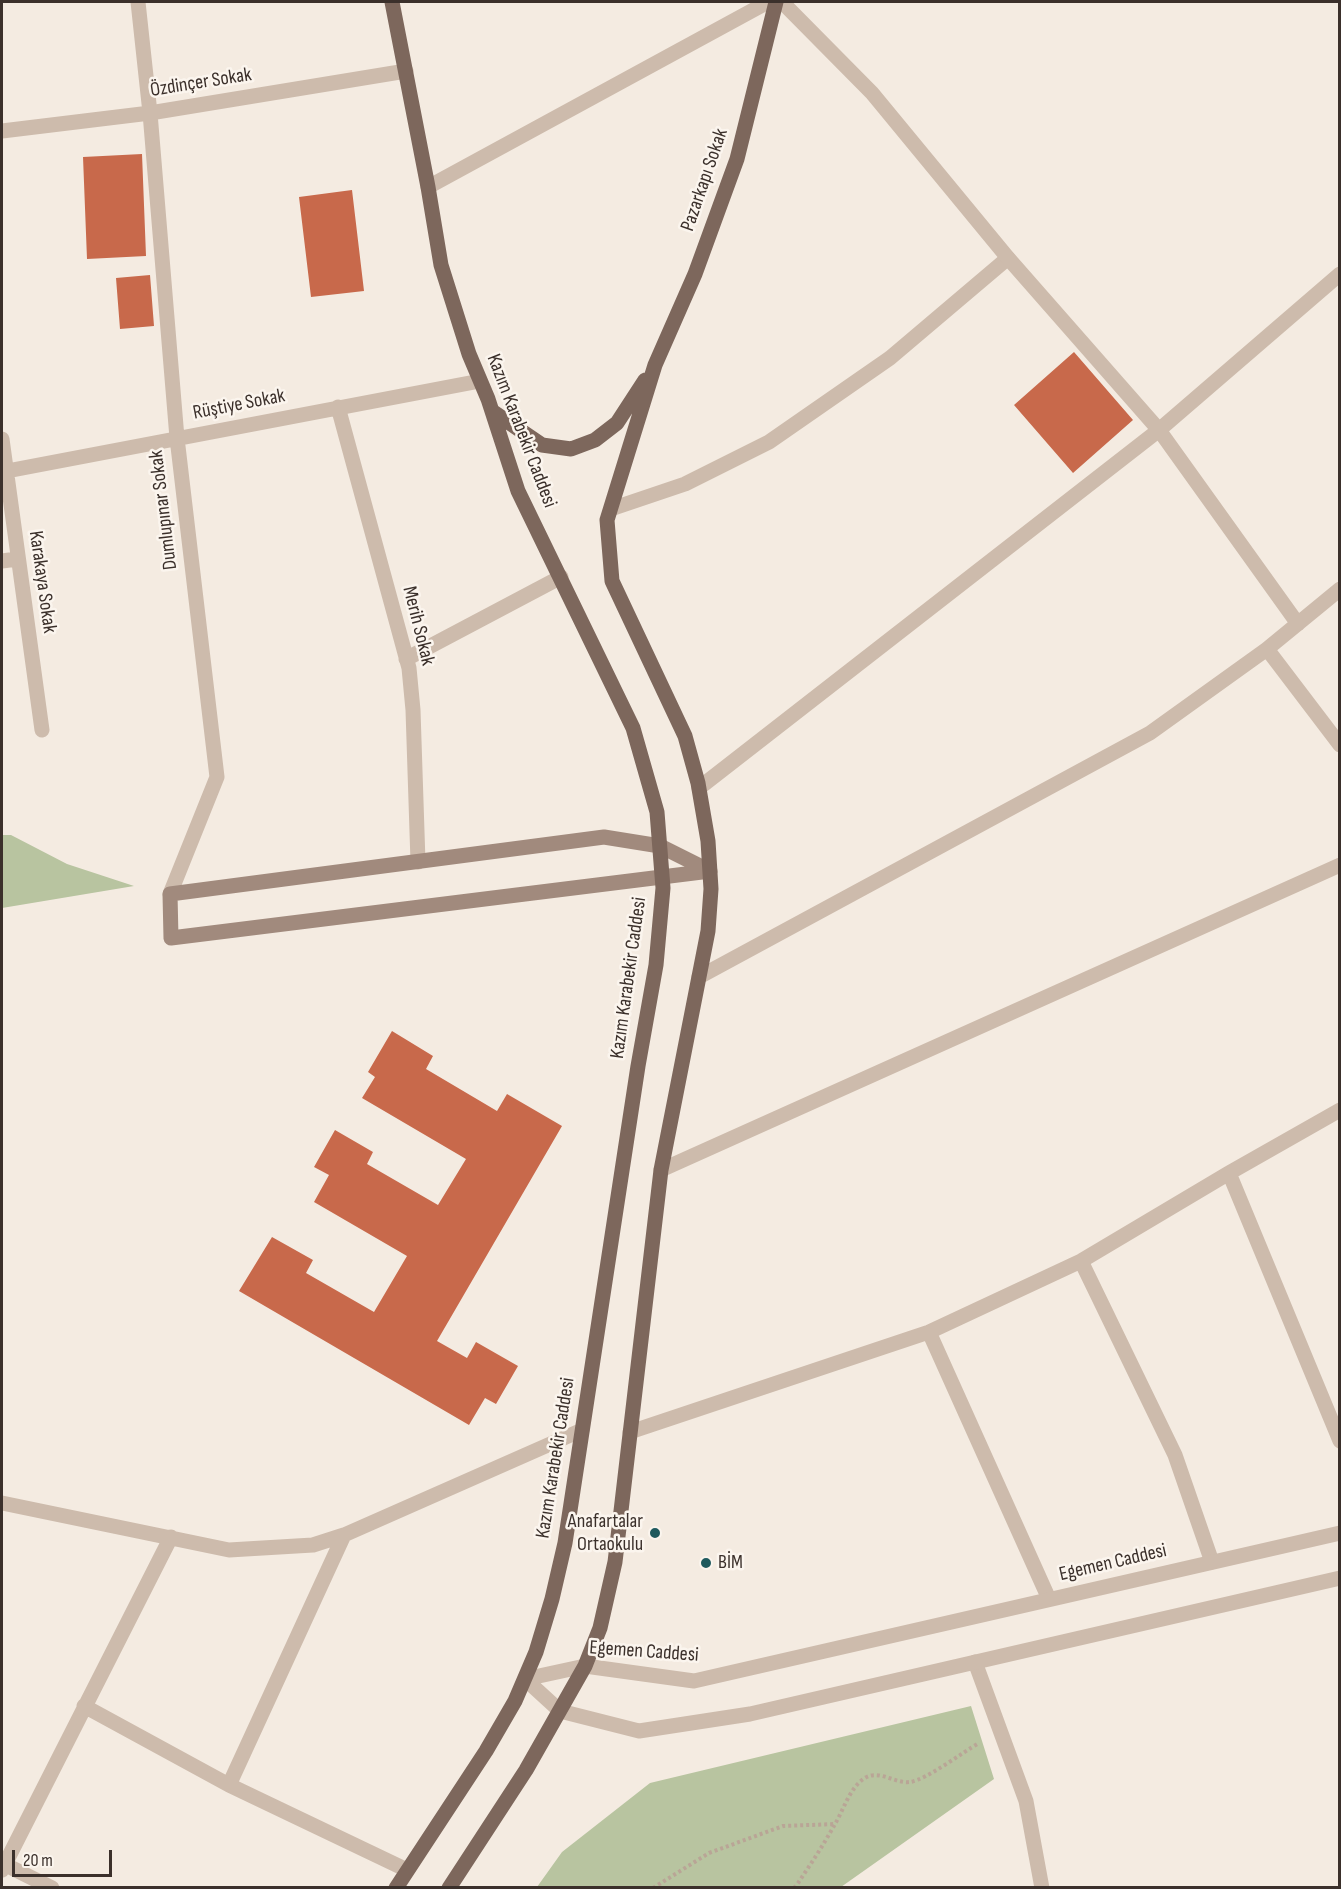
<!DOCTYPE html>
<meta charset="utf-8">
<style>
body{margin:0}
#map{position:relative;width:1341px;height:1889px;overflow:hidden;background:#f4ebe1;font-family:"Sofia Sans Condensed",sans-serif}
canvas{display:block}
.frame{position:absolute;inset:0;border:3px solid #3b302b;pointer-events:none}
.scale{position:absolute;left:12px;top:1850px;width:100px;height:27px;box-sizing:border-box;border:3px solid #3b302b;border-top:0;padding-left:8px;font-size:18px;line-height:21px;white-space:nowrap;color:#3b302b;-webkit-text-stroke:4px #fbf5ee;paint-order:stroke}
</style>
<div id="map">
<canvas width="1341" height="1889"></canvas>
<div class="frame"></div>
<div class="scale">20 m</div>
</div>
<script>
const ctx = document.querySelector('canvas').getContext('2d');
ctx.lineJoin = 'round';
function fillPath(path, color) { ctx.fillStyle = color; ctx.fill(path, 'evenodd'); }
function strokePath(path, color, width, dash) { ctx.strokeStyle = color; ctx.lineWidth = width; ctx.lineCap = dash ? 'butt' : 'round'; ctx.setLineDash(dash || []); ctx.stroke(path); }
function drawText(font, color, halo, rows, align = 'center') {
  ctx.font = font + ' "Sofia Sans Condensed",sans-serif'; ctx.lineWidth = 5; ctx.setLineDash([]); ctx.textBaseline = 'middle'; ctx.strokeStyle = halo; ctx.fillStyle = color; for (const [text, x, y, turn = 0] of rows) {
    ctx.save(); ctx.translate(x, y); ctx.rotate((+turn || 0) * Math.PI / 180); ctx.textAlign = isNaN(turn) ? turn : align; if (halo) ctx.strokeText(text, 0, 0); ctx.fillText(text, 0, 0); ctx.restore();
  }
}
const green = new Path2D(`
 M2 835H11L67 864 134 886 2 908Z
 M971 1706 994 1779 841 1887H537L562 1852 650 1783Z`);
const building = new Path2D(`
 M142 154 146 256 87 259 83 157Z
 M352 190 364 291 311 297 299 197Z
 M150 275 154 326 120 329 116 278Z
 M1074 352 1133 420 1073 473 1014 405Z
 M392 1031 433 1056 426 1069 497 1111 507 1094 562 1126 437 1341 467 1358 476 1342 518 1366 496 1404 485 1398 469 1425 239 1291 272 1237 313 1260 306 1273 374 1312 407 1256 314 1202 329 1175 314 1167 335 1130 373 1152 367 1164 438 1205 466 1159 362 1098 375 1077 368 1072Z`);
const path = new Path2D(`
 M653 1888 709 1853 783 1826 835 1824
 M794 1888 798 1883C811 1864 824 1844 835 1824 844 1809 850 1787 865 1778 879 1769 895 1784 910 1782 926 1780 963 1752 979 1743`);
const service = new Path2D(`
 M611 509 685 484 769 442 890 358 1008 258`);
const minor = new Path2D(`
 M138 2 150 113 177 438 217 777 170 894
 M782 2 872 93 1008 258 1159 430 1298 624
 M2 131 150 113 406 71
 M428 187 768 2
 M338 407 409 668 413 710 418 862
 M2 439 42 730
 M7 471 480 381
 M2 561 17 559
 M1267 649 1340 745
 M406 659 561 577
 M699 788 1159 430 1340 274
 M699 977 1150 733 1267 649 1340 589
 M661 1170 1340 865
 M1229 1173 1340 1441
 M1081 1261 1175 1455 1212 1562
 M929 1332 1049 1599
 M630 1432 929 1332 1081 1261 1229 1173 1340 1110
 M2 1503 229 1550 313 1545 344 1535 582 1430
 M975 1662 1026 1801 1042 1888
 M84 1706 229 1785 407 1870
 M229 1785 344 1535
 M4 1864 52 1888
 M2 1870 171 1537`);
const tertiary = new Path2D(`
 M525 1679 560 1711 639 1731 750 1714 1340 1578
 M525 1679 585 1666 694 1681 1340 1533`);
const secondary = new Path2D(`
 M604 837 660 846 710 871 171 938 170 894Z`);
const primary = new Path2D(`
 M392 2 428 187 441 265 469 354 488 399 518 491 633 728 657 812 663 888 656 965 638 1066 565 1543 552 1599 536 1652 515 1701 486 1751 396 1888
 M492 411 542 445 571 449 595 440 617 423 645 380
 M449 1888 526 1770 585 1666 600 1628 615 1562 661 1170 708 931 711 889 708 841 698 783 685 736 612 581 607 520 655 365 695 274 737 159 776 2`);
const markers = [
 [655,1533,6,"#1f5a5e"],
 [706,1563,6,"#1f5a5e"]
];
const streetNames = [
 ["Özdinçer Sokak",201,83,-9],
 ["Pazarkapı Sokak",705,180,-71],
 ["Rüştiye Sokak",239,405,-11],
 ["Kazım Karabekir Caddesi",521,431,69],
 ["Dumlupınar Sokak",164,510,-97],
 ["Karakaya Sokak",42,582,82],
 ["Merih Sokak",418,626,76],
 ["Kazım Karabekir Caddesi",629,978,-82],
 ["Kazım Karabekir Caddesi",556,1458,-81],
 ["Egemen Caddesi",1113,1563,-13],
 ["Egemen Caddesi",644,1652,4]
];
const poiNames = [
 ["Anafartalar",643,1522],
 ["Ortaokulu",643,1545],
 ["BİM",718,1563,"left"]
];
fillPath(green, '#b8c4a0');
fillPath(building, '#c8694b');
strokePath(path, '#b9a596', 4, [3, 3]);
strokePath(service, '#cdbbac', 15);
strokePath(minor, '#cdbbac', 15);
strokePath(tertiary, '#cdbbac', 15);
strokePath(secondary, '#a18a7d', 15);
strokePath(primary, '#7d675c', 15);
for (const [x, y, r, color] of markers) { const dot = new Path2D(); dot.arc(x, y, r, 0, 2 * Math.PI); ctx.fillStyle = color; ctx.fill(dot); strokePath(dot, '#fbf5ee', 2); }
drawText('20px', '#3b302b', '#fbf5ee', streetNames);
drawText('20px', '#3b302b', '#fbf5ee', poiNames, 'right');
</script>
